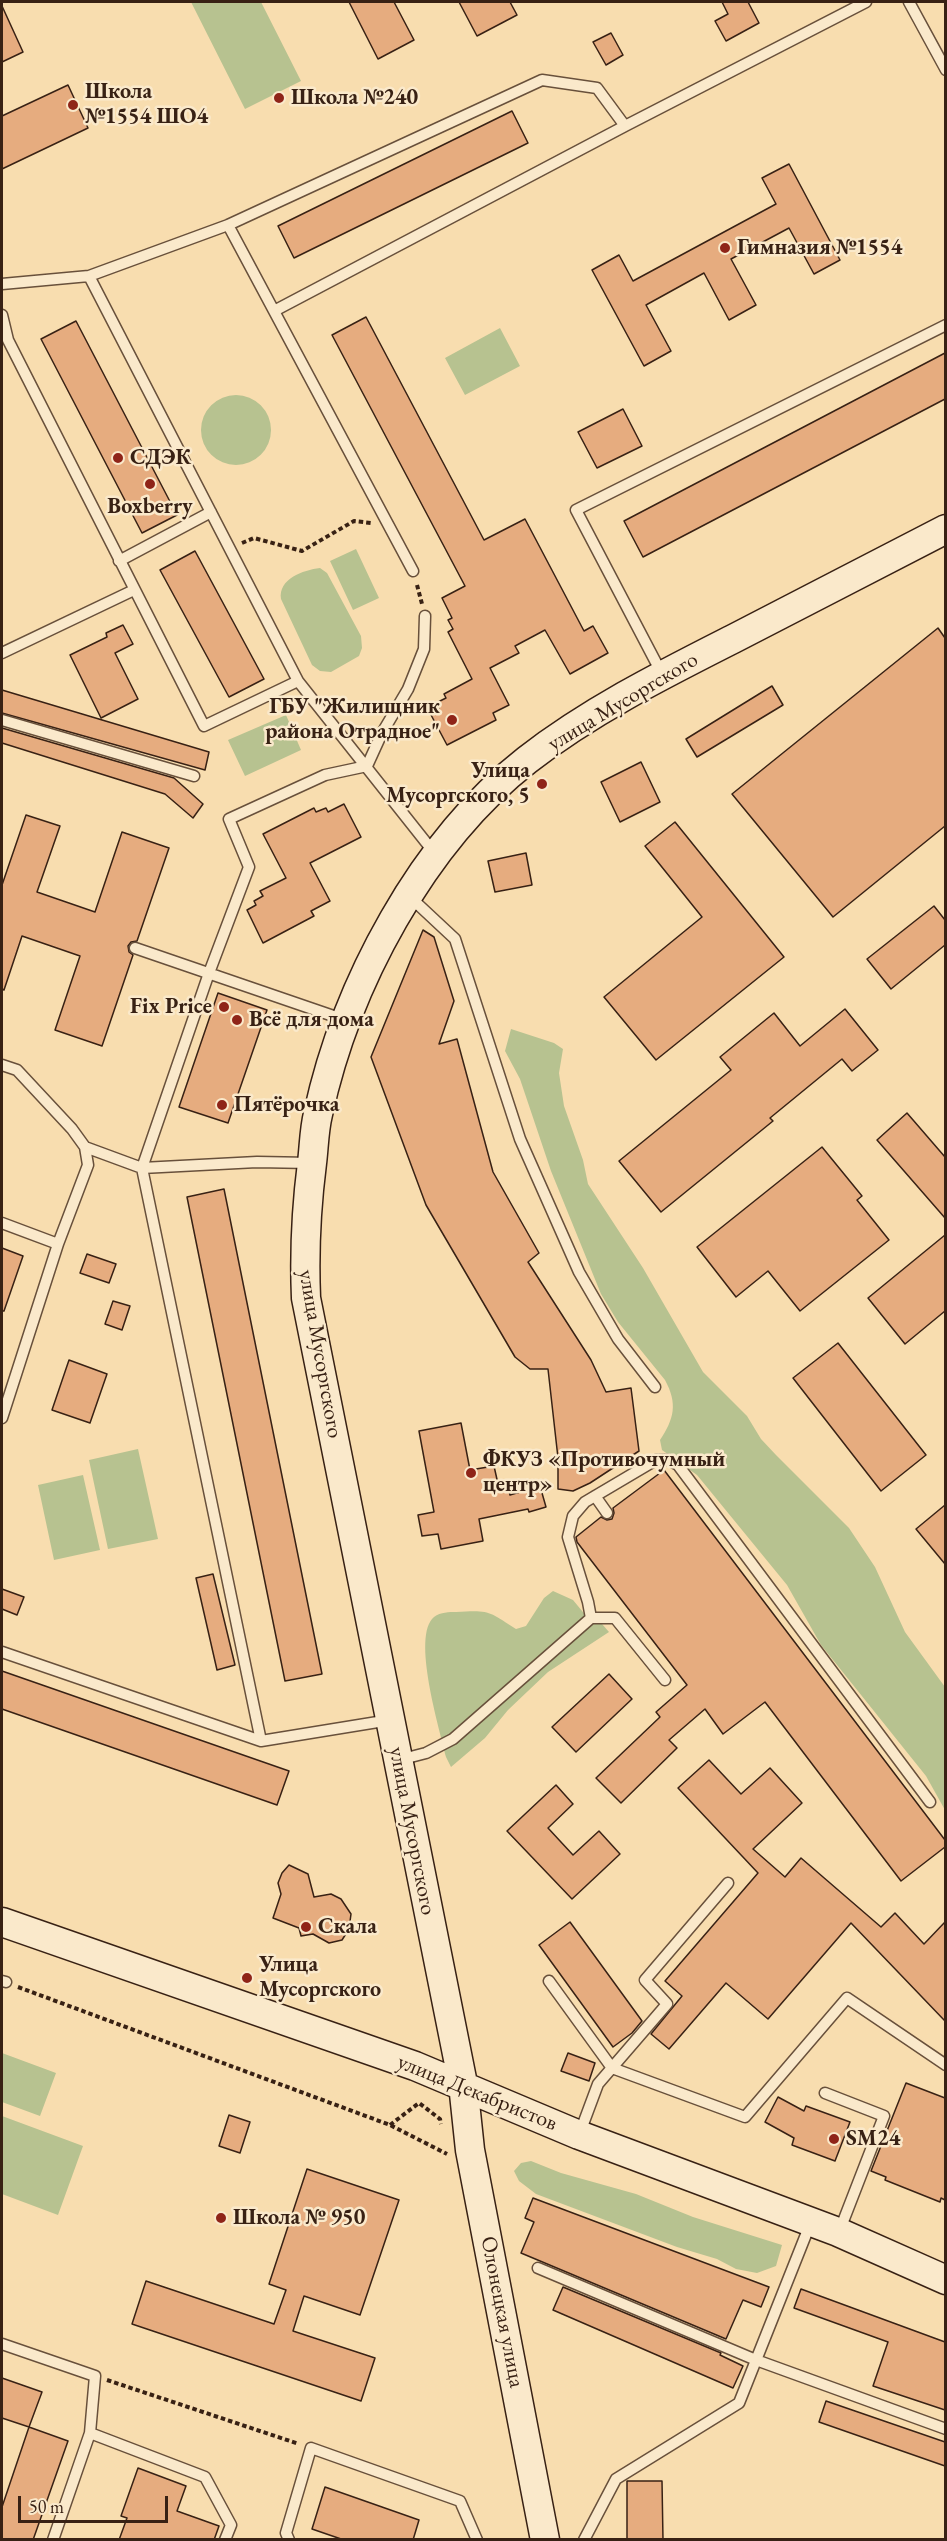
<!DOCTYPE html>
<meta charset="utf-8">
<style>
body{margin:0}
#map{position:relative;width:947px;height:2541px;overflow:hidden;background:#f8ddaf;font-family:"EB Garamond",serif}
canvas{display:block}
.frame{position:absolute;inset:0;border:3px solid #382114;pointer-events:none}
.scale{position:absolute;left:18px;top:2496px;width:150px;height:27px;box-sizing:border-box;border:3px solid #382114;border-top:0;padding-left:8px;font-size:18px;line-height:21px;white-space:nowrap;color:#382114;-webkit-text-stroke:4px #fae9cb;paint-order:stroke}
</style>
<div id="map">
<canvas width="947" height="2541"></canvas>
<div class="frame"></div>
<div class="scale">50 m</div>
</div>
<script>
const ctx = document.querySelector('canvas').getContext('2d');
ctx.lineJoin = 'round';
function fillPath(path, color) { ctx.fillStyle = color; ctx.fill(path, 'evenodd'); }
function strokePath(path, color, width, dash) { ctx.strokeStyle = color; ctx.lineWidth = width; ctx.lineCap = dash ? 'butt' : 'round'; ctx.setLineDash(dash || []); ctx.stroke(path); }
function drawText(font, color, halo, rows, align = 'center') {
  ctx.font = font + ' "EB Garamond",serif'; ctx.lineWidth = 5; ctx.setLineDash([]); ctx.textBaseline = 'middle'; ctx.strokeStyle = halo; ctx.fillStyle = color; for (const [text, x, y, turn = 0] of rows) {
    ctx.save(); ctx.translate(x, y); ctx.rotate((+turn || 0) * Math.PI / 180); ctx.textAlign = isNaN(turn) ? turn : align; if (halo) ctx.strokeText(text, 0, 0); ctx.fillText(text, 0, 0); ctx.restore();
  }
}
const green = new Path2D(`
 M191 2H261L301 81 245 109Z
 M500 328 520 366 465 395 445 358Z
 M201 430a35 35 0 1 1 70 0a35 35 0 1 1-70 0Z
 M356 549 379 598 353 610 330 561Z
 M320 568 327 573 361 636 362 648 359 656 331 672 320 671 312 665 281 599C278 579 303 570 320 568Z
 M286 715 301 750 245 776 228 740Z
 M511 1029 554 1043 563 1049 559 1073 564 1106 583 1160 588 1184 643 1268 703 1372 747 1416 761 1439 776 1455 849 1528 875 1567 905 1632 945 1687V1810L926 1776 821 1645 787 1585 697 1475 662 1450 660 1440C674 1419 678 1404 665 1380L618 1322 601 1294 551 1171 520 1079 505 1051Z
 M138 1449 158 1539 108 1549 89 1460Z
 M83 1475 100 1550 54 1560 38 1485Z
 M553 1591 573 1600 587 1617 602 1624 609 1632 548 1672 508 1710 485 1738 451 1767 446 1757C440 1730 411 1636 434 1617 441 1612 449 1612 456 1612 490 1610 488 1611 516 1629L526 1626 544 1598Z
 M2 2053 56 2073 40 2116 2 2102Z
 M2 2116 83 2146 58 2215 2 2194Z
 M531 2161 561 2173 636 2194 693 2217 782 2245 776 2266 757 2273 736 2269 717 2259 677 2247 536 2194 519 2181 514 2171 521 2163Z`);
const building = new Path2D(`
 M349 2H394L414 40 378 59Z
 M459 2H510L517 15 477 36Z
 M722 2H748L759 23 726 41 715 21 728 14Z
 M2 6 23 52 2 62Z
 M611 33 623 55 606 65 593 42Z
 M68 85 88 128 2 169V116Z
 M512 111 528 143 294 258 278 226Z
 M789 164 840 260 814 274 789 228 731 259 756 305 729 320 704 273 646 305 671 351 644 366 592 270 619 255 633 281 776 204 762 178Z
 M366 317 484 540 525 519 584 631 593 626 608 653 570 674 545 630 515 646 519 653 490 668 509 705 493 713 496 720 447 745 430 713 439 708 436 703 446 698 444 694 472 679 448 632 453 629 448 620 452 618 442 598 465 586 332 335Z
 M76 321 177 515 142 533 41 339Z
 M945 353V399L643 557 624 521Z
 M623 409 642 446 597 468 578 432Z
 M195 551 264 679 229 697 160 570Z
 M123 625 133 644 115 653 138 699 101 718 70 655 107 637 106 633Z
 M938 628 945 638V826L833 917 732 794Z
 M772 686 783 705 697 757 686 739Z
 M2 690 209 752 205 770 2 713Z
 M2 728 174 778 203 804 193 818 165 794 2 743Z
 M641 762 660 802 620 822 601 782Z
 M344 804 361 837 310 863 330 901 311 911 314 916 263 943 247 910 256 905 254 901 263 896 260 891 286 878 263 834 314 808 316 812 326 808 328 812Z
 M26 815 60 826 37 892 95 912 122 832 169 848 137 941 131 942 128 946 129 952 133 955 102 1046 55 1030 80 956 22 936 4 990 2 989V885Z
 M675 822 784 957 656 1060 604 997 702 917 645 846Z
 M526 853 532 885 495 892 488 861Z
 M934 906 945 920V945L891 989 867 959Z
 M423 930 434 937 454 1001 439 1044 457 1039 493 1172 539 1253 528 1262 591 1360 606 1392 631 1388 639 1451 590 1483 573 1491 558 1489V1458L548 1369H530L515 1357 426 1205 371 1057Z
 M218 993 267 1010 228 1123 179 1107Z
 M845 1009 878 1050 852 1071 842 1059 770 1118 773 1121 661 1212 619 1161 731 1070 720 1057 774 1013 800 1046Z
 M907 1113 945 1157V1218L877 1140Z
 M822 1147 862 1196 857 1200 889 1240 800 1311 768 1271 736 1297 697 1247Z
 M224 1189 322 1674 285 1681 187 1197Z
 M945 1235V1311L905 1344 868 1298Z
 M2 1248 23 1256 4 1311H2Z
 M87 1254 116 1264 109 1283 80 1273Z
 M113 1301 130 1306 122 1330 105 1324Z
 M838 1343 926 1455 881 1491 793 1378Z
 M69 1360 107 1374 90 1423 52 1410Z
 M461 1423 470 1470 494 1466 498 1484 507 1482 510 1495 540 1486 546 1507 529 1512 528 1509 479 1519 483 1541 441 1549 438 1534 422 1536 418 1515 434 1512 419 1431Z
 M664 1470 945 1840V1847L901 1881 765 1702 723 1734 705 1709 669 1740 677 1748 621 1803 596 1778 660 1717 656 1712 687 1685 577 1542 576 1537 601 1517 607 1520 612 1519 614 1513 613 1508Z
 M945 1505V1564L916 1529Z
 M213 1574 235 1665 217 1670 196 1578Z
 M2 1589 24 1597 17 1615 2 1609Z
 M2 1671 289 1771 277 1805 2 1709Z
 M609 1674 632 1699 576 1752 552 1727Z
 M709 1760 741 1794 770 1768 802 1803 753 1849 785 1877 801 1858 881 1927 895 1913 924 1944 945 1922V2021L851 1923 768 2019 726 1983 669 2049 651 2034 682 1996 665 1981 758 1873 678 1788Z
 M556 1785 573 1804 548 1828 573 1855 599 1831 620 1854 572 1899 507 1831Z
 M289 1865 308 1874 314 1897 331 1894 341 1899 351 1914 349 1929 342 1940 329 1943 313 1934 301 1936 299 1928 273 1918 281 1894 278 1883 282 1873Z
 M570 1922 642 2021 632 2033 613 2047 539 1945Z
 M568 2053 595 2063 589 2081 561 2071Z
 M906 2083 945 2098V2200L941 2198 940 2202 885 2180 886 2177 871 2171Z
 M778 2097 804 2111 806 2106 850 2122 835 2161 792 2145 794 2138 765 2122Z
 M229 2115 250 2122 240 2153 219 2146Z
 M307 2169 399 2200 360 2315 304 2296 293 2331 375 2358 361 2401 132 2324 146 2281 274 2324 286 2290 269 2284Z
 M533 2198 769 2287 761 2307 743 2300 726 2339 521 2253 534 2222 525 2218Z
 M563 2287 721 2353 720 2355 743 2366 733 2388 553 2310Z
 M801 2289 945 2342V2410L873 2386 888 2342 794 2308Z
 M2 2378 42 2392 29 2427 2 2418Z
 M826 2401 945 2442V2466L819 2422Z
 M29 2427 68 2441 33 2540H2V2507Z
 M138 2468 186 2486 177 2511 219 2526 214 2540H119L127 2518 121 2516Z
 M627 2481H662L663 2540H627Z
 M325 2487 419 2520 413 2540H344L312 2529Z`);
const path = new Path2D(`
 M242 543 254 538 302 551 354 521 371 523
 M417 585 422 604
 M18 1987 390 2125 447 2154
 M390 2125 419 2103 440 2119 441 2124
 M107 2380 299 2444`);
const lane = new Path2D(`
 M909 2 946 70
 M228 225 413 571
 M89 276 298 681 436 855
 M2 284 89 276 228 225 542 80 597 88 625 126 866 2
 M274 311 625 126
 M2 315 8 340 204 726 298 681
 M119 561 211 512
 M2 653 134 590
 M662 674 576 510 946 325
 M2 720 194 776
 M409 896 455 939 520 1139 544 1193 579 1272 618 1339 655 1387
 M135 948 345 1020
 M2 1065 17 1070 72 1129 85 1147 88 1165 58 1244 2 1418
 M85 1147 142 1168 257 1162 311 1163
 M2 1223 58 1244
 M595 1496 607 1513
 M591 1618H615L665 1680
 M2 1652 261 1741 390 1720
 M261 1741 142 1168 209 973 249 867 229 819 325 775 367 766 382 733 408 689 424 649 425 616
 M399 1760 426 1753 453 1739 591 1618 588 1602 568 1537 573 1516 585 1502 656 1460H669L678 1465 930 1802
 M2 1981 6 1982
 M549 1981 612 2068 745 2117 847 1998 946 2065
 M825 2093 884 2116 839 2232
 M579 2135 598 2084 667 2004 645 1980 728 1883
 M538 2268 756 2360 946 2429
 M2 2344 95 2376 90 2433 53 2540
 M90 2433 205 2477 231 2525 225 2540
 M289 2540 286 2533 311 2448 460 2501 477 2540
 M584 2540 616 2479 739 2403 811 2222`);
const secondary = new Path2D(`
 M2 1922 415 2066 579 2135 838 2232 946 2280
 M545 2540 470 2150 463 2084 306 1298C304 1250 306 1210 312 1163 314 1147 314 1130 318 1114 346 985 422 842 527 760 590 711 662 675 733 639 804 602 875 566 946 529`);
const markers = [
 [279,98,6,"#8f2418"],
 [73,105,6,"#8f2418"],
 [725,248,6,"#8f2418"],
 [118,458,6,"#8f2418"],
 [150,484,6,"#8f2418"],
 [452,720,6,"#8f2418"],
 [542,784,6,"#8f2418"],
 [224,1007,6,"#8f2418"],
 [237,1020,6,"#8f2418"],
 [222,1105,6,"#8f2418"],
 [471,1473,6,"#8f2418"],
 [306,1927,6,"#8f2418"],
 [247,1978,6,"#8f2418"],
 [834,2139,6,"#8f2418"],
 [221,2218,6,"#8f2418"]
];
const poiNames = [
 ["Школа",85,92],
 ["№1554 ШО4",85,117],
 ["Школа №240",291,98],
 ["Гимназия №1554",737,248],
 ["СДЭК",130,458],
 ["Boxberry",150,507,"center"],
 ["ГБУ \"Жилищник",440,707,"right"],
 ["района Отрадное\"",440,732,"right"],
 ["Улица",530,771,"right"],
 ["Мусоргского, 5",530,796,"right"],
 ["Fix Price",212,1007,"right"],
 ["Всё для дома",249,1020],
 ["Пятёрочка",234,1105],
 ["ФКУЗ «Противочумный",483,1460],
 ["центр»",483,1485],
 ["Скала",318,1927],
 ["Улица",259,1965],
 ["Мусоргского",259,1990],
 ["SM24",846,2139],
 ["Школа № 950",233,2218]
];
const streetNames = [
 ["улица Мусоргского",623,702,-31],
 ["улица Мусоргского",320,1354,80],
 ["улица Мусоргского",412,1831,79],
 ["улица Декабристов",477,2093,22],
 ["Олонецкая улица",502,2312,79]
];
fillPath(green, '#b7c290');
fillPath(building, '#e6ac7f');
strokePath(building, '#382114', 1.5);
strokePath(lane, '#68503b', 13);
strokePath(secondary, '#382114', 31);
strokePath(path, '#382114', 4, [4.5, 3]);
strokePath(lane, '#fae9cb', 10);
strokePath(secondary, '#fae9cb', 28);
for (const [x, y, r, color] of markers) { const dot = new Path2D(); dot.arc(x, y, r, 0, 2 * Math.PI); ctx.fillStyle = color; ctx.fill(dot); strokePath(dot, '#fae9cb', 2); }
drawText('bold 22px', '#382114', '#fae9cb', poiNames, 'left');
drawText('22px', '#382114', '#fae9cb', streetNames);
</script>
